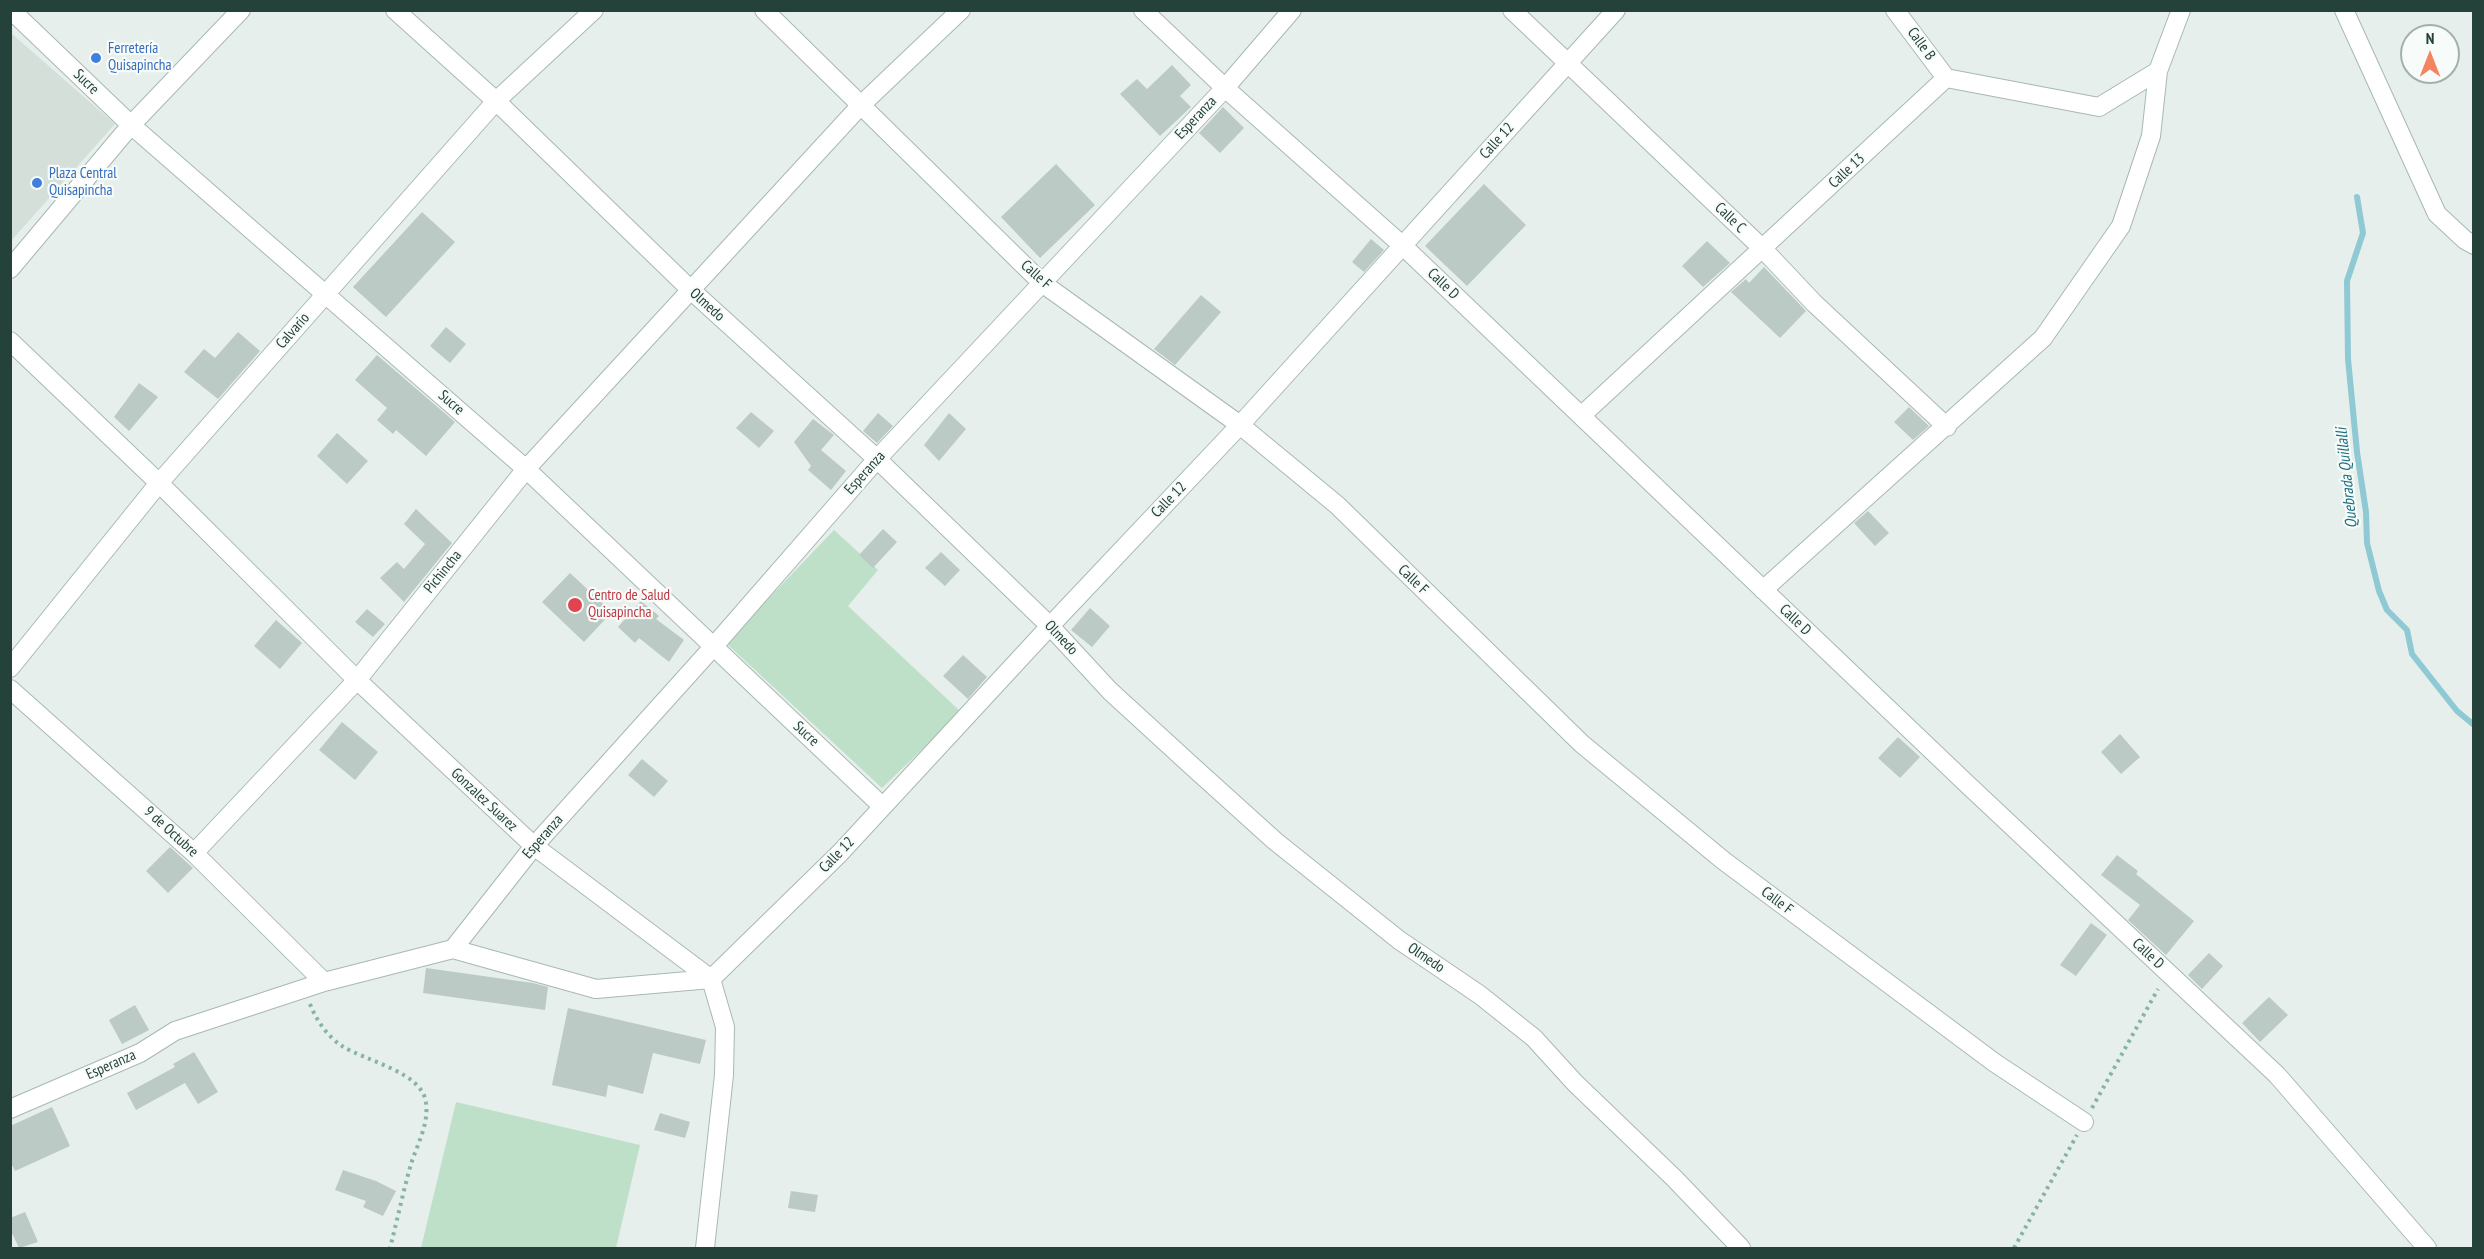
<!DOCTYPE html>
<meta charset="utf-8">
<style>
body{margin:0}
#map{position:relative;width:2484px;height:1259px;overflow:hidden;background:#e6efeb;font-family:"PT Sans Narrow",sans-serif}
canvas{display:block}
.frame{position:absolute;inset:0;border:12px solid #24423a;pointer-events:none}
.north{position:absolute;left:2400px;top:24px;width:60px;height:60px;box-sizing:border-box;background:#f7fbf9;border:2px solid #a3b1ad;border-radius:50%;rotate:0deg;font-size:16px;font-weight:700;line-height:24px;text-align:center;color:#24423a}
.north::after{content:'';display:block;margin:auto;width:21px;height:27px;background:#f4845f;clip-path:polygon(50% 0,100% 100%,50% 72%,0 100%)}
</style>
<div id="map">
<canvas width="2484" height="1259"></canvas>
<div class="frame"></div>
<div class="north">N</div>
</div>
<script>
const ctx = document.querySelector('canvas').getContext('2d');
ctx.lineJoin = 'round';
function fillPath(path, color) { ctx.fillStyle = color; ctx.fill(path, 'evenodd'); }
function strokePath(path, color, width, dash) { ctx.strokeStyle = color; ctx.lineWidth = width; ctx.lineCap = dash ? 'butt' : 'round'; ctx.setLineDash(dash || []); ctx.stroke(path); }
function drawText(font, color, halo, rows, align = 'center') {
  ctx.font = font + ' "PT Sans Narrow",sans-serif'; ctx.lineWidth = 4.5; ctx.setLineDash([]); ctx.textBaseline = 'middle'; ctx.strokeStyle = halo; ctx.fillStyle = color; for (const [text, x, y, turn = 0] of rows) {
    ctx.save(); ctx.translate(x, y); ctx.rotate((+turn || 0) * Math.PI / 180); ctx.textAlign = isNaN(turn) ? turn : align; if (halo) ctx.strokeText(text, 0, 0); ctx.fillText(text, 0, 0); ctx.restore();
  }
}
const built = new Path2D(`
 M11 33 115 124 11 241Z`);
const green = new Path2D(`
 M834 530 878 570 848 606 961 712 882 788 726 643Z
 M456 1102 640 1145 616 1248H421Z`);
const stream = new Path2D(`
 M2357 197 2363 233 2347 281 2348 359 2357 452 2366 512 2367 543 2379 591 2387 610 2407 630 2412 654 2457 711 2474 725`);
const building = new Path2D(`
 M1172 65 1191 85 1180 96 1191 107 1160 136 1120 94 1137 79 1147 89Z
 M1223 107 1244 128 1220 153 1199 133Z
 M1056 164 1095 205 1040 258 1001 217Z
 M1484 184 1526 225 1467 286 1425 246Z
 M422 212 455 242 386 317 353 287Z
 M1371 239 1384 250 1364 272 1352 262Z
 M1707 241 1730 263 1703 287 1682 266Z
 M1764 267 1806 311 1780 338 1731 292 1746 279 1749 283Z
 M1201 295 1221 312 1175 365 1154 349Z
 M446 327 466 344 450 363 430 346Z
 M238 332 260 351 218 399 184 372 204 349 215 358Z
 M377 355 455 422 426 456 396 430 393 434 377 420 387 408 355 380Z
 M139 383 158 397 129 431 114 417Z
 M1909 407 1929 426 1913 440 1894 422Z
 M751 412 774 431 759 448 736 428Z
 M878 413 893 426 877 443 863 431Z
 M949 413 966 429 939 461 924 445Z
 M813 419 834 435 821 450 846 471 831 490 808 470 811 466 794 442Z
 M337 433 368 461 347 484 317 456Z
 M416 509 452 543 404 602 380 578 397 562 404 569 425 544 404 524Z
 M1868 511 1889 533 1875 546 1854 523Z
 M883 529 897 542 873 568 859 555Z
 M941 552 960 570 945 586 925 568Z
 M570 573 612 612 584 642 542 602Z
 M641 601 659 616 656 619 684 640 669 662 639 638 635 643 618 627Z
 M1090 608 1110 626 1092 647 1071 630Z
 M367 609 385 624 373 637 355 622Z
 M276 620 302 643 280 669 254 646Z
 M963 655 987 677 968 699 943 676Z
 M342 722 378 752 355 780 319 750Z
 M2120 734 2140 757 2121 774 2101 752Z
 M1898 737 1920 757 1900 778 1878 758Z
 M642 759 668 781 654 797 628 775Z
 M170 847 193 868 168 893 146 871Z
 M2117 855 2138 871 2136 874 2194 921 2166 955 2128 920 2140 905 2101 875Z
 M2091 923 2107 935 2076 976 2060 965Z
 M2209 953 2223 966 2202 989 2188 975Z
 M426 968 533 983 548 987 545 1010 423 993Z
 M2269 997 2288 1015 2260 1042 2242 1023Z
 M135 1005 149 1030 122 1044 109 1020Z
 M568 1008 706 1040 700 1064 653 1053 643 1094 608 1085 606 1097 552 1085Z
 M194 1052 218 1092 198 1104 185 1083 136 1110 127 1093 175 1067 173 1064Z
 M52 1107 70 1146 15 1171 10 1161V1126Z
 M660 1113 690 1122 685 1138 654 1130Z
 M343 1170 376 1181 396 1191 383 1216 363 1207 366 1201 335 1190Z
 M791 1191 818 1195 815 1212 788 1208Z
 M25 1212 38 1242 19 1248 10 1229V1218Z`);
const path = new Path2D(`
 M310 1004C316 1020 328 1037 342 1046 365 1061 423 1072 426 1103 429 1124 417 1145 411 1164 403 1192 397 1221 390 1248
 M2092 1108 2158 989
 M2014 1248 2077 1135`);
const minor = new Path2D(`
 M11 10 131 125 526 469 882 806
 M395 10 496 101 692 291 877 459 1050 626 1110 691 1193 767 1275 841 1399 940 1480 995 1534 1038 1575 1083 1675 1179 1741 1248
 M764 10 1042 283 1240 425 1337 505 1582 744 1724 861 1995 1063 2084 1122
 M1143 10 1225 88 1403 246 1967 784 2277 1075 2427 1248
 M1512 10 1763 249 1814 303 1947 427
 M1895 10 1946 78
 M2344 10 2437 214 2465 240 2474 245
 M10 269 131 125 241 10
 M10 341 159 483 357 680 534 846 711 979 725 1027 724 1075 705 1248
 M1581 416 1946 78 2099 107 2158 71
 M1763 590 2043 338 2121 226 2151 136 2158 71 2181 10
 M10 668 159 483 496 101 594 10
 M10 689 194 853 324 982
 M194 853 357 680 526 469 861 105 961 10
 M453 949 534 846 714 646 877 459 1225 88 1292 10
 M10 1109 140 1053 175 1031 324 982 453 949 596 989 711 979 840 853 1050 626 1240 425 1616 10`);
const markers = [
 [96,58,6,"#3f7fe0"],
 [37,183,6,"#3f7fe0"],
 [575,605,8,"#e0444e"]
];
const streetNames = [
 ["Calle B",1921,44,54],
 ["Sucre",86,82,44],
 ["Esperanza",1196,118,-47],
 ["Calle 12",1497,141,-48],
 ["Calle 13",1847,171,-43],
 ["Calle C",1730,218,44],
 ["Calle F",1036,275,42],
 ["Calle D",1443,284,44],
 ["Olmedo",707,305,42],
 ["Calvario",293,331,-49],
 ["Sucre",451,403,41],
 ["Esperanza",865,473,-48],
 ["Calle 12",1169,500,-46],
 ["Pichincha",443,572,-51],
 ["Calle F",1413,580,44],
 ["Calle D",1795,620,44],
 ["Olmedo",1061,638,47],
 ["Sucre",806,734,43],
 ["Gonzalez Suarez",484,800,43],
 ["9 de Octubre",171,832,42],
 ["Esperanza",543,837,-49],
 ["Calle 12",837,855,-46],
 ["Calle F",1777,901,37],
 ["Calle D",2148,954,43],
 ["Olmedo",1426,958,34],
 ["Esperanza",111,1065,-24]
];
const shopNames = [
 ["Ferretería",108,49],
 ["Quisapincha",108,66],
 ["Plaza Central",49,174],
 ["Quisapincha",49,191]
];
const healthNames = [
 ["Centro de Salud",588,596],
 ["Quisapincha",588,613]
];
const waterNames = [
 ["Quebrada Quillalli",2347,478,-96]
];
fillPath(built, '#d4dfda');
fillPath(green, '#bfe0c8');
strokePath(stream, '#8ec9d4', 6);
fillPath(building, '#bbcac4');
strokePath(minor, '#a8b8b2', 20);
strokePath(path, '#86b3a5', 4, [3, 4.5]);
strokePath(minor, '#fff', 18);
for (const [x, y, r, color] of markers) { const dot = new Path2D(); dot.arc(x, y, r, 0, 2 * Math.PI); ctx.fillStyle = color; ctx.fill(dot); strokePath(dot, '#f7fbf9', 2); }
drawText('15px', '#24423a', '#f7fbf9', streetNames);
drawText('15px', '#366cbe', '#f7fbf9', shopNames, 'left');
drawText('15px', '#be3a42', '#f7fbf9', healthNames, 'left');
drawText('italic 16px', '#1c6f80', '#f7fbf9', waterNames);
</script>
